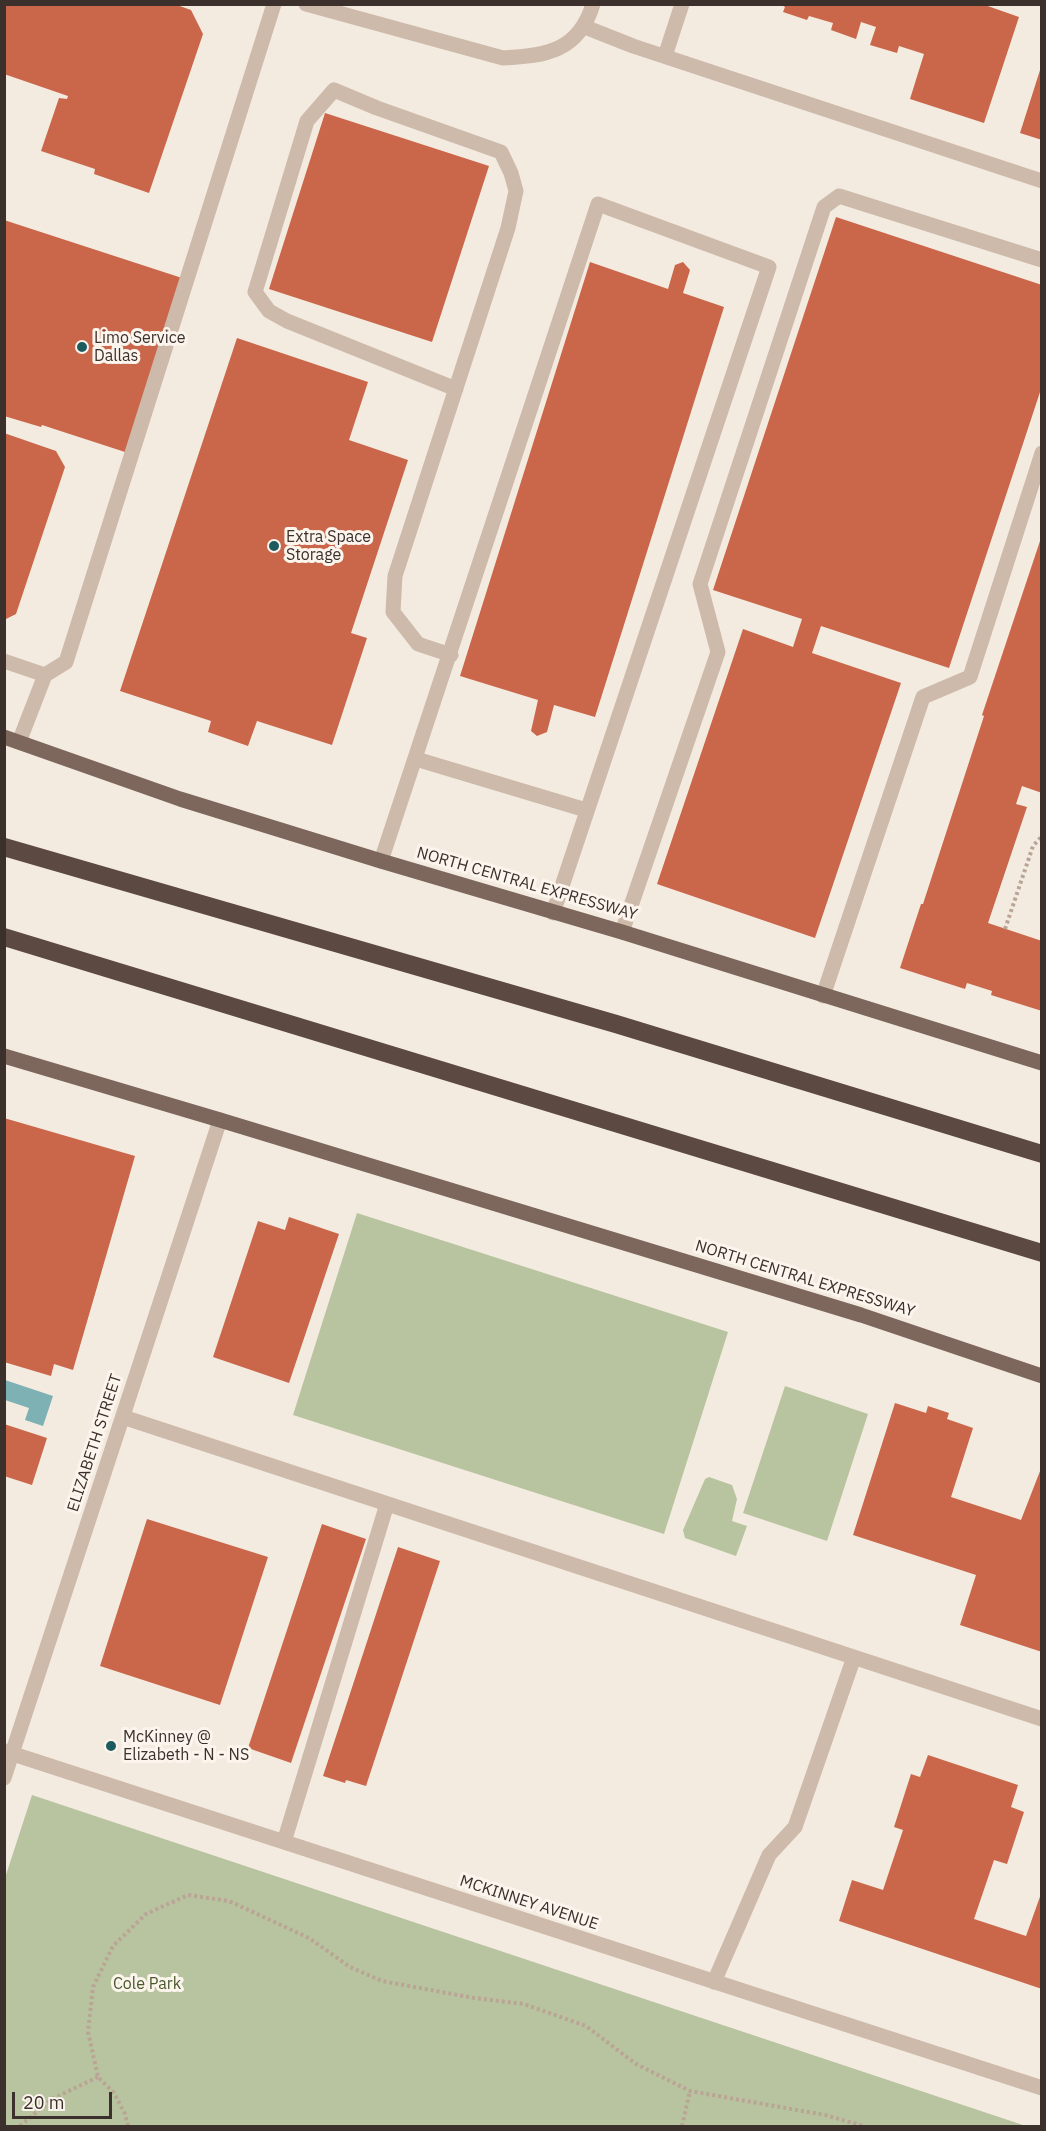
<!DOCTYPE html>
<style>
body{margin:0}
#map{position:relative;width:1046px;height:2131px;overflow:hidden;background:#f4ebe0;font-family:"IBM Plex Sans",sans-serif}
canvas{display:block}
.frame{position:absolute;inset:0;border:6px solid #3b302b;pointer-events:none}
.scale{position:absolute;left:12px;top:2092px;width:100px;height:27px;box-sizing:border-box;border:3px solid #3b302b;border-top:0;padding-left:8px;font-size:18px;line-height:21px;white-space:nowrap;color:#3b302b;-webkit-text-stroke:4px #fbf5ed;paint-order:stroke}
</style>
<div id="map">
<canvas width="1046" height="2131"></canvas>
<div class="frame"></div>
<div class="scale">20 m</div>
</div>
<script>
const ctx = document.querySelector('canvas').getContext('2d');
ctx.lineJoin = 'round';
function fillPath(path, color) { ctx.fillStyle = color; ctx.fill(path, 'evenodd'); }
function strokePath(path, color, width, dash) { ctx.strokeStyle = color; ctx.lineWidth = width; ctx.lineCap = dash ? 'butt' : 'round'; ctx.setLineDash(dash || []); ctx.stroke(path); }
function drawText(font, color, halo, rows, align = 'center') {
  ctx.font = font + ' "IBM Plex Sans",sans-serif'; ctx.lineWidth = 6; ctx.setLineDash([]); ctx.textBaseline = 'middle'; ctx.strokeStyle = halo; ctx.fillStyle = color; for (const [text, x, y, turn = 0] of rows) {
    ctx.save(); ctx.translate(x, y); ctx.rotate((+turn || 0) * Math.PI / 180); ctx.textAlign = isNaN(turn) ? turn : align; if (halo) ctx.strokeText(text, 0, 0); ctx.fillText(text, 0, 0); ctx.restore();
  }
}
const green = new Path2D(`
 M357 1213 728 1332 664 1534 293 1415Z
 M785 1386 868 1414 827 1541 743 1513Z
 M709 1477 732 1485 737 1499 732 1521 747 1526 736 1556 685 1538 683 1530 705 1479Z
 M32 1795 1026 2126H5V1878Z`);
const water = new Path2D(`
 M5 1380 53 1396 43 1426 25 1420 29 1408 5 1400Z`);
const building = new Path2D(`
 M4 4H174L191 10 203 34 149 193 94 174 95 169 41 151 59 98 67 99 68 96 4 74Z
 M780 4H982L1019 17 984 123 910 99 924 54 899 46 897 53 870 45 876 27 861 22 856 39 831 30 833 23 809 16 807 20 783 12 785 7Z
 M1041 67H1042V140L1020 133Z
 M325 113 489 166 432 342 269 289Z
 M836 217 1042 285V386L949 668 821 626 812 653 901 683 815 938 657 884 743 629 793 647 802 619 713 590Z
 M4 220 182 278 125 452 42 425 41 427 4 416Z
 M590 262 668 289 675 265 683 262 690 270 683 293 724 307 595 717 554 705 547 732 537 736 531 731 538 700 460 676Z
 M237 338 368 382 349 440 408 460 351 633 367 638 332 745 257 721 248 746 208 732 211 721 120 691Z
 M4 433 56 451 65 467 16 614 4 620Z
 M1042 535V793L1022 786 1016 804 1027 807 988 923 1042 941V1011L991 995 992 991 967 983 965 989 900 968 921 904H923L984 716 982 715Z
 M4 1118 135 1156 73 1370 54 1364 51 1376 4 1362Z
 M289 1217 339 1234 289 1383 213 1357 258 1221 285 1230Z
 M895 1403 926 1413 928 1406 949 1413 947 1419 973 1428 951 1497 1021 1520 1042 1466V1652L960 1625 976 1575 853 1535Z
 M4 1424 47 1438 32 1485 4 1476Z
 M147 1519 268 1557 220 1705 100 1666Z
 M322 1524 366 1539 291 1763 248 1748Z
 M398 1547 440 1561 366 1786 346 1780 345 1783 323 1776Z
 M928 1755 1018 1785 1011 1807 1024 1812 1007 1864 994 1860 974 1919 1026 1936 1042 1891V1989L839 1921 852 1880 883 1890 903 1830 894 1827 911 1774 920 1777Z`);
const path = new Path2D(`
 M1005 929 1033 846 1042 836
 M20 2126 52 2099 98 2077
 M128 2126 125 2114 114 2093 98 2077 88 2032 93 1987 113 1946 146 1914 188 1895 229 1901 309 1938 350 1967 382 1981 474 1998 524 2004 586 2026 636 2064 690 2091 825 2115 863 2126
 M682 2126 690 2091`);
const minor = new Path2D(`
 M306 4 503 58C546 56 579 51 593 4
 M585 27 633 46 1042 181
 M665 56 682 4
 M451 655 418 644 393 612 395 576 508 228 516 191 511 173 501 152 377 108 334 90 307 121 255 292 269 311 287 321 456 389
 M4 661 45 675 19 742
 M45 675 66 662 274 4
 M416 759 586 810
 M381 861 598 204 769 267 553 913
 M622 932 718 652 700 584 824 207 839 196 1042 260
 M823 996 923 697 970 677 1042 453
 M123 1417 1042 1719
 M4 1751 1042 2088
 M4 1778 220 1120
 M284 1842 387 1504
 M714 1982 769 1855 795 1827 854 1657`);
const major = new Path2D(`
 M4 737 180 799 381 861 622 932 1042 1063
 M4 1056 220 1120 861 1315 1042 1376`);
const highway = new Path2D(`
 M4 847 616 1024 1042 1154
 M4 937 1042 1253`);
const markers = [
 [82,347,6,"#1e5b5f"],
 [274,546,6,"#1e5b5f"],
 [111,1746,6,"#1e5b5f"]
];
const poiNames = [
 ["Limo Service",94,338],
 ["Dallas",94,356],
 ["Extra Space",286,537],
 ["Storage",286,555],
 ["McKinney @",123,1737],
 ["Elizabeth - N - NS",123,1755]
];
const streetNames = [
 ["NORTH CENTRAL EXPRESSWAY",527,884,16],
 ["NORTH CENTRAL EXPRESSWAY",805,1279,17],
 ["ELIZABETH STREET",95,1443,-72],
 ["MCKINNEY AVENUE",529,1903,18]
];
const parkNames = [
 ["Cole Park",147,1984]
];
fillPath(green, '#b8c49f');
fillPath(water, '#7eb1b3');
fillPath(building, '#ca6649');
strokePath(path, '#b9a495', 4, [3, 3]);
strokePath(minor, '#cdbaab', 15);
strokePath(major, '#7d665b', 15);
strokePath(highway, '#5c4941', 18);
for (const [x, y, r, color] of markers) { const dot = new Path2D(); dot.arc(x, y, r, 0, 2 * Math.PI); ctx.fillStyle = color; ctx.fill(dot); strokePath(dot, '#fbf5ed', 2); }
drawText('16px', '#3b302b', '#fbf5ed', poiNames, 'left');
drawText('16px', '#3b302b', '#fbf5ed', streetNames);
drawText('16px', '#4a5a2d', '#fbf5ed', parkNames);
</script>
